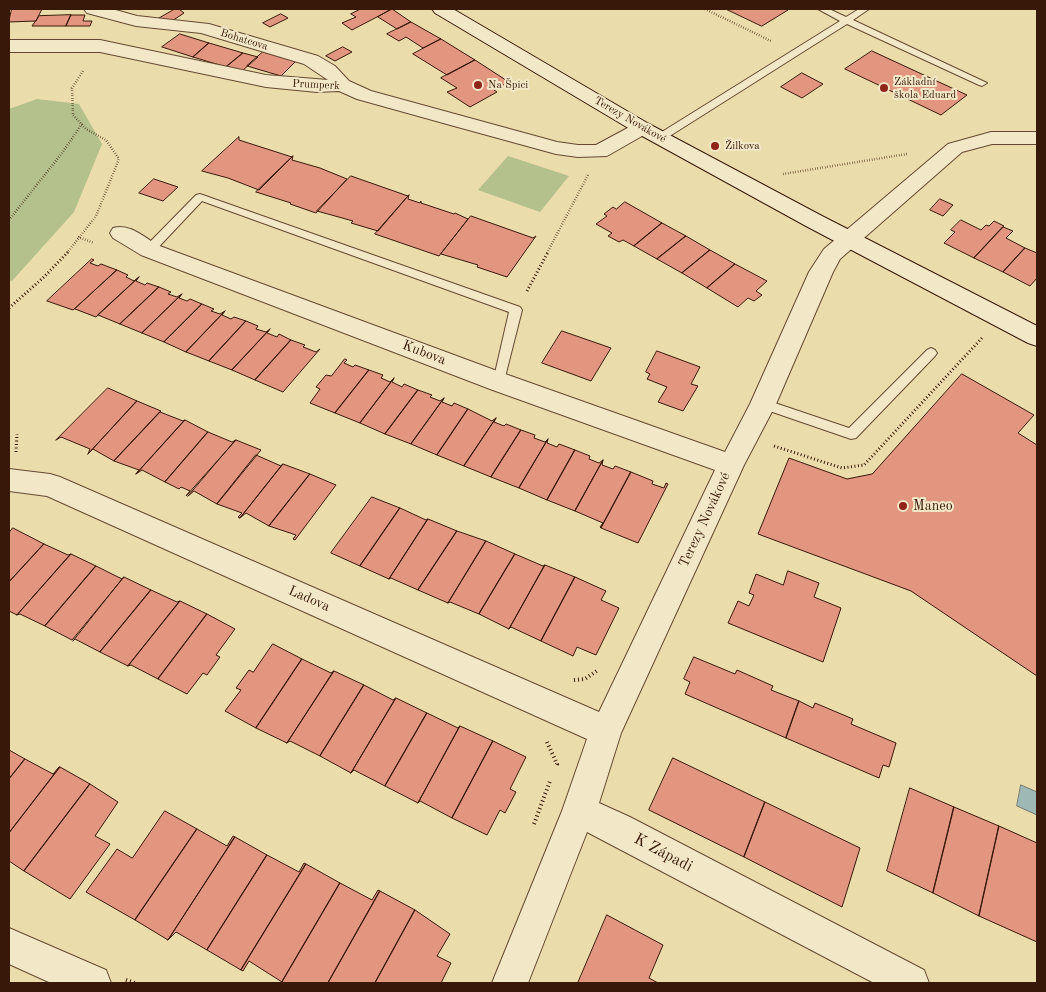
<!DOCTYPE html>
<meta charset="utf-8">
<style>
body{margin:0}
#map{position:relative;width:1046px;height:992px;overflow:hidden;background:#ebdcab;font-family:"Old Standard TT",serif}
canvas{display:block}
.frame{position:absolute;inset:0;border:10px solid #381809;pointer-events:none}
</style>
<div id="map">
<canvas width="1046" height="992"></canvas>
<div class="frame"></div>
</div>
<script>
const ctx = document.querySelector('canvas').getContext('2d');
ctx.lineJoin = 'round';
function fillPath(path, color) { ctx.fillStyle = color; ctx.fill(path, 'evenodd'); }
function strokePath(path, color, width, dash) { ctx.strokeStyle = color; ctx.lineWidth = width; ctx.lineCap = dash ? 'butt' : 'round'; ctx.setLineDash(dash || []); ctx.stroke(path); }
function drawText(font, color, halo, rows, align = 'center') {
  ctx.font = font + ' "Old Standard TT",serif'; ctx.lineWidth = 4; ctx.setLineDash([]); ctx.textBaseline = 'middle'; ctx.strokeStyle = halo; ctx.fillStyle = color; for (const [text, x, y, turn = 0] of rows) {
    ctx.save(); ctx.translate(x, y); ctx.rotate((+turn || 0) * Math.PI / 180); ctx.textAlign = isNaN(turn) ? turn : align; if (halo) ctx.strokeText(text, 0, 0); ctx.fillText(text, 0, 0); ctx.restore();
  }
}
const green = new Path2D(`
 M37 99 79 104 102 144 74 212 12 281 9 280V109Z
 M508 156 569 176 540 212 478 190Z`);
const water = new Path2D(`
 M1021 785 1037 792V815L1017 806Z`);
const building = new Path2D(`
 M12 9H42L36 21 9 22Z
 M175 9H179L184 13 169 23 156 20Z
 M361 9H392L352 30 342 23 356 17 351 14Z
 M392 9 411 22 397 29 378 17Z
 M726 9H784L788 10 762 26Z
 M281 14 288 18 270 27 263 23Z
 M71 15H85L83 21H92L90 26H66Z
 M71 15 66 26H32L39 16Z
 M411 22 441 39 423 48 406 37 399 41 387 34Z
 M180 34 209 43 193 57 162 47Z
 M441 39 475 60 447 75 413 54Z
 M209 43 243 53 226 67 193 57Z
 M343 47 352 52 335 61 326 56Z
 M872 51 967 95 941 115 845 69Z
 M263 52 296 61 281 76 247 66Z
 M243 53 258 57 242 71 226 67Z
 M475 60 509 82 494 90 497 92 470 107 447 92 457 88 441 78Z
 M802 73 823 84 802 98 781 87Z
 M239 137V140L292 157 259 190 228 178 202 171Z
 M293 156 292 160 320 168 347 179 316 213 290 204 291 203 256 192Z
 M351 176 408 196 378 231 351 223 353 221 317 211Z
 M154 179 178 187 163 201 139 193Z
 M409 195 408 199 420 203 421 201V203L454 214 455 213 468 219 439 256 375 234Z
 M940 199 953 205 943 216 930 210Z
 M625 202 662 223 634 246 623 240 619 242 608 236 612 233 596 224 607 216 604 214 613 207 616 209Z
 M471 216 533 238 536 236 507 277 477 267 478 265 441 254Z
 M961 220 981 230 986 225 989 226 994 221 1004 226 974 258 944 243 955 232 951 230Z
 M662 223 686 236 657 259 634 246Z
 M1003 227 1013 231 1006 238 1025 248 1003 272 974 258Z
 M686 236 710 250 682 273 657 259Z
 M1025 248 1037 253V278L1030 286 1003 272Z
 M710 250 735 264 707 288 682 273Z
 M92 259 94 260 90 263 98 266 101 264 117 270 73 310 47 301Z
 M735 264 767 281 756 291 762 295 754 301 748 298 738 307 707 288Z
 M117 270 128 275 126 277 134 281 139 277 96 317 75 309Z
 M139 277 136 281 145 285 147 283 159 287 120 324 98 315Z
 M159 287 171 292 168 294 177 297 182 294 142 333 120 324Z
 M182 294 179 298 187 301 190 299 202 304 164 342 142 333Z
 M202 304 214 309 211 311 220 314 225 311 186 352 164 342Z
 M225 311 222 315 231 319 234 317 246 321 209 361 186 352Z
 M246 321 258 326 256 329 266 332 270 329 232 370 209 361Z
 M270 329 267 333 277 337 279 334 291 340 255 380 232 370Z
 M562 331 611 348 591 381 542 363Z
 M291 340 305 345 303 347 316 352 320 349 283 392 255 380Z
 M657 351 700 367 691 384 698 386 683 411 658 402 667 387 647 379 650 374 646 372Z
 M345 359 347 360 344 363 353 367 355 365 369 370 335 413 310 403 320 389 316 387 326 375 331 376Z
 M369 370 383 375 381 378 390 382 394 378 360 423 335 413Z
 M962 374 1034 415 1018 433 1037 445V676L911 591 758 534 789 458 847 479 872 474Z
 M394 378 392 382 402 387 404 384 418 390 385 434 360 423Z
 M108 388 137 401 88 454 90 449 61 437 56 440Z
 M418 390 432 395 430 397 440 401 444 398 411 444 385 434Z
 M444 398 442 402 452 406 454 403 468 409 437 455 411 444Z
 M137 401 161 411 114 461 93 449 88 454Z
 M468 409 492 421 496 418 464 466 437 455Z
 M160 412 183 421 185 420 136 474 139 470 114 461Z
 M496 418 494 422 504 426 506 424 521 430 491 477 464 466Z
 M185 420 208 432 165 482 142 470 136 474Z
 M521 430 535 435 534 438 545 442 548 439 519 488 491 477Z
 M208 432 232 442 236 440 186 496 190 491 181 487 179 489 165 482Z
 M548 439 547 443 557 447 559 444 575 450 547 500 519 488Z
 M236 440 261 450 217 504 194 491 188 496Z
 M575 450 590 456 589 459 599 463 603 460 575 511 547 500Z
 M256 455 281 466 283 464 240 518 238 517 242 513 217 504Z
 M603 460 602 465 613 469 615 466 631 472 601 528 600 527 603 523 575 511Z
 M283 464 310 474 269 526 246 513 240 518Z
 M631 472 653 481 652 484 664 488 666 483 668 484 638 543 601 528Z
 M310 474 336 485 295 540 293 539 296 535 269 526Z
 M372 497 400 508 360 566 331 553Z
 M400 508 426 520 428 519 389 579 360 566Z
 M428 519 457 531 418 590 391 578 389 579Z
 M13 528 44 544 9 582V533Z
 M457 531 486 541 448 603 418 590Z
 M486 541 515 554 479 614 450 602 448 603Z
 M44 544 68 555 71 554 17 615 9 611V582Z
 M71 554 96 566 45 626 20 614 17 615Z
 M515 554 543 566 545 565 509 629 479 614Z
 M545 565 575 577 541 641 511 627 509 629Z
 M96 566 122 579 124 577 72 640 45 626Z
 M788 571 819 583 814 597 841 608 823 662 728 623 738 601 749 606 754 595 749 593 756 574 783 585Z
 M124 577 151 590 100 652 75 639 73 641Z
 M575 577 606 591 601 600 619 608 596 655 577 647 573 656 541 641Z
 M151 590 177 602 180 601 128 666 100 652Z
 M180 601 207 614 158 679 131 665 128 666Z
 M207 614 235 629 216 655 220 657 207 675 203 673 187 694 158 679Z
 M273 644 302 659 256 728 225 711 241 690 236 688 249 670 253 672Z
 M694 657 735 674 737 670 773 686 771 690 799 701 786 738 685 694 690 682 684 679Z
 M302 659 331 673 334 671 287 743 256 728Z
 M334 671 364 685 320 756 290 741 287 743Z
 M364 685 393 700 396 698 351 773 320 756Z
 M396 698 427 713 385 786 354 770 351 773Z
 M799 701 813 708 815 703 853 719 851 724 896 743 889 767 883 765 879 778 786 738Z
 M427 713 458 728 460 726 418 803 385 786Z
 M460 726 493 741 452 818 420 801 418 803Z
 M493 741 526 757 510 789 516 792 505 813 500 810 487 835 452 818Z
 M9 750 25 759 9 779Z
 M673 758 765 802 744 857 649 810Z
 M25 759 53 774 59 767H60L9 833V779Z
 M60 767 90 784 24 871 9 861V833Z
 M90 784 118 802 95 836 110 844 70 899 24 871Z
 M910 788 954 807 933 893 887 871Z
 M765 802 860 848 842 907 744 857Z
 M954 807 999 826 979 916 933 893Z
 M165 811 197 829 135 920 86 892 117 849 132 858Z
 M999 826 1037 843V942L979 916Z
 M197 829 227 846 233 836 235 837 168 940 135 920Z
 M235 837 267 855 207 950 176 932 168 940Z
 M267 855 299 872 304 863 306 864 241 970 207 950Z
 M306 864 340 883 282 982 249 961 243 971 241 970Z
 M340 883 372 900 378 890 380 891 328 983H285L282 982Z
 M380 891 415 910 375 983H328Z
 M415 910 450 934 437 956 451 963 441 983H375Z
 M607 915 663 945 649 978 658 983H578Z`);
const pathFar2 = new Path2D(`
 M705 9 771 41
 M783 174 907 154
 M9 220 62 153 82 124
 M78 237 94 243
 M67 253 96 216 119 159 106 140 86 129 73 115 72 88 83 71
 M547 253 588 175`);
const pathFar1 = new Path2D(`
 M527 291 548 252
 M9 308 44 277 68 252
 M774 446 842 468 864 465 982 338
 M16 452 17 434`);
const path = new Path2D(`
 M574 680 585 679 598 670
 M547 742 557 764 556 766
 M534 824 550 781
 M126 980 135 983`);
const lane = new Path2D(`
 M818 9H829L846 17 859 9H869L853 20 987 83 982 86 979 85 847 24 665 139H657V135L840 21Z
 M200 194 520 307 522 310 503 385H495L493 382 509 312 202 201 153 253H145L143 250 145 247 196 195Z
 M931 348 935 350 937 353 935 356 856 438 851 439 758 407 757 404 758 401 763 399 849 428 927 350Z`);
const street = new Path2D(`
 M84 9H112L137 16 209 24 318 56 335 66 349 81 371 91 557 142 578 145H596L635 124 642 122 649 124 652 128 649 132 607 156 578 157 556 154 454 126 357 99 339 91 317 92 266 87 100 52H9V40H100L266 75 328 80 304 64 201 33 136 26 87 13Z
 M991 132H1037V144H992L962 152 840 259 833 272 776 404 744 465 621 733 599 803 630 817 924 970 929 983H874L587 832 528 983H492L562 811 587 739 47 496 9 491V469L50 474 60 477 599 712 715 470 490 389 141 255 113 238 110 233 113 228C129 223 143 236 157 245L508 375 725 452 750 404 809 272 824 249 948 144Z
 M9 928 106 970 111 983H51L9 964Z`);
const secondary = new Path2D(`
 M432 9H453L649 124 822 216 1037 326V346L1028 343 806 226 635 132 435 13Z`);
const markers = [
 [478,85,5,"#8f2418"],
 [884,88,5,"#8f2418"],
 [715,146,5,"#8f2418"],
 [903,506,5,"#8f2418"]
];
const farStreetnames = [
 ["Bohatcova",244,40,17],
 ["Prumperk",316,85,3],
 ["Terezy Novákové",630,120,30]
];
const farPoinames = [
 ["Základní",894,82],
 ["škola Eduard",894,95],
 ["Na Špici",488,85],
 ["Žilkova",725,146]
];
const streetNames = [
 ["Kubova",424,353,21],
 ["Terezy Novákové",705,520,-65],
 ["Ladova",309,599,24]
];
const poiNames = [
 ["Maneo",913,506]
];
const nearStreetnames = [
 ["K Západi",663,853,28]
];
fillPath(green, '#b4c18c');
fillPath(water, '#9eb8b5');
strokePath(water, '#757870', 1);
fillPath(building, '#e2967f');
strokePath(building, '#381809', 1);
strokePath(lane, '#654932', 2);
strokePath(street, '#654932', 2);
strokePath(secondary, '#381809', 2);
strokePath(pathFar2, '#381809', 2.5, [0.5, 2]);
strokePath(pathFar1, '#381809', 3, [1, 2.5]);
strokePath(path, '#381809', 4, [1, 3]);
fillPath(lane, '#f2e8c8');
fillPath(street, '#f2e8c8');
fillPath(secondary, '#f2e8c8');
for (const [x, y, r, color] of markers) { const dot = new Path2D(); dot.arc(x, y, r, 0, 2 * Math.PI); ctx.fillStyle = color; ctx.fill(dot); strokePath(dot, '#f2e8c8', 2); }
drawText('11px', '#381809', '#f2e8c8', farStreetnames);
drawText('11px', '#381809', '#f2e8c8', farPoinames, 'left');
drawText('14px', '#381809', '#f2e8c8', streetNames);
drawText('14px', '#381809', '#f2e8c8', poiNames, 'left');
drawText('16px', '#381809', '#f2e8c8', nearStreetnames);
</script>
